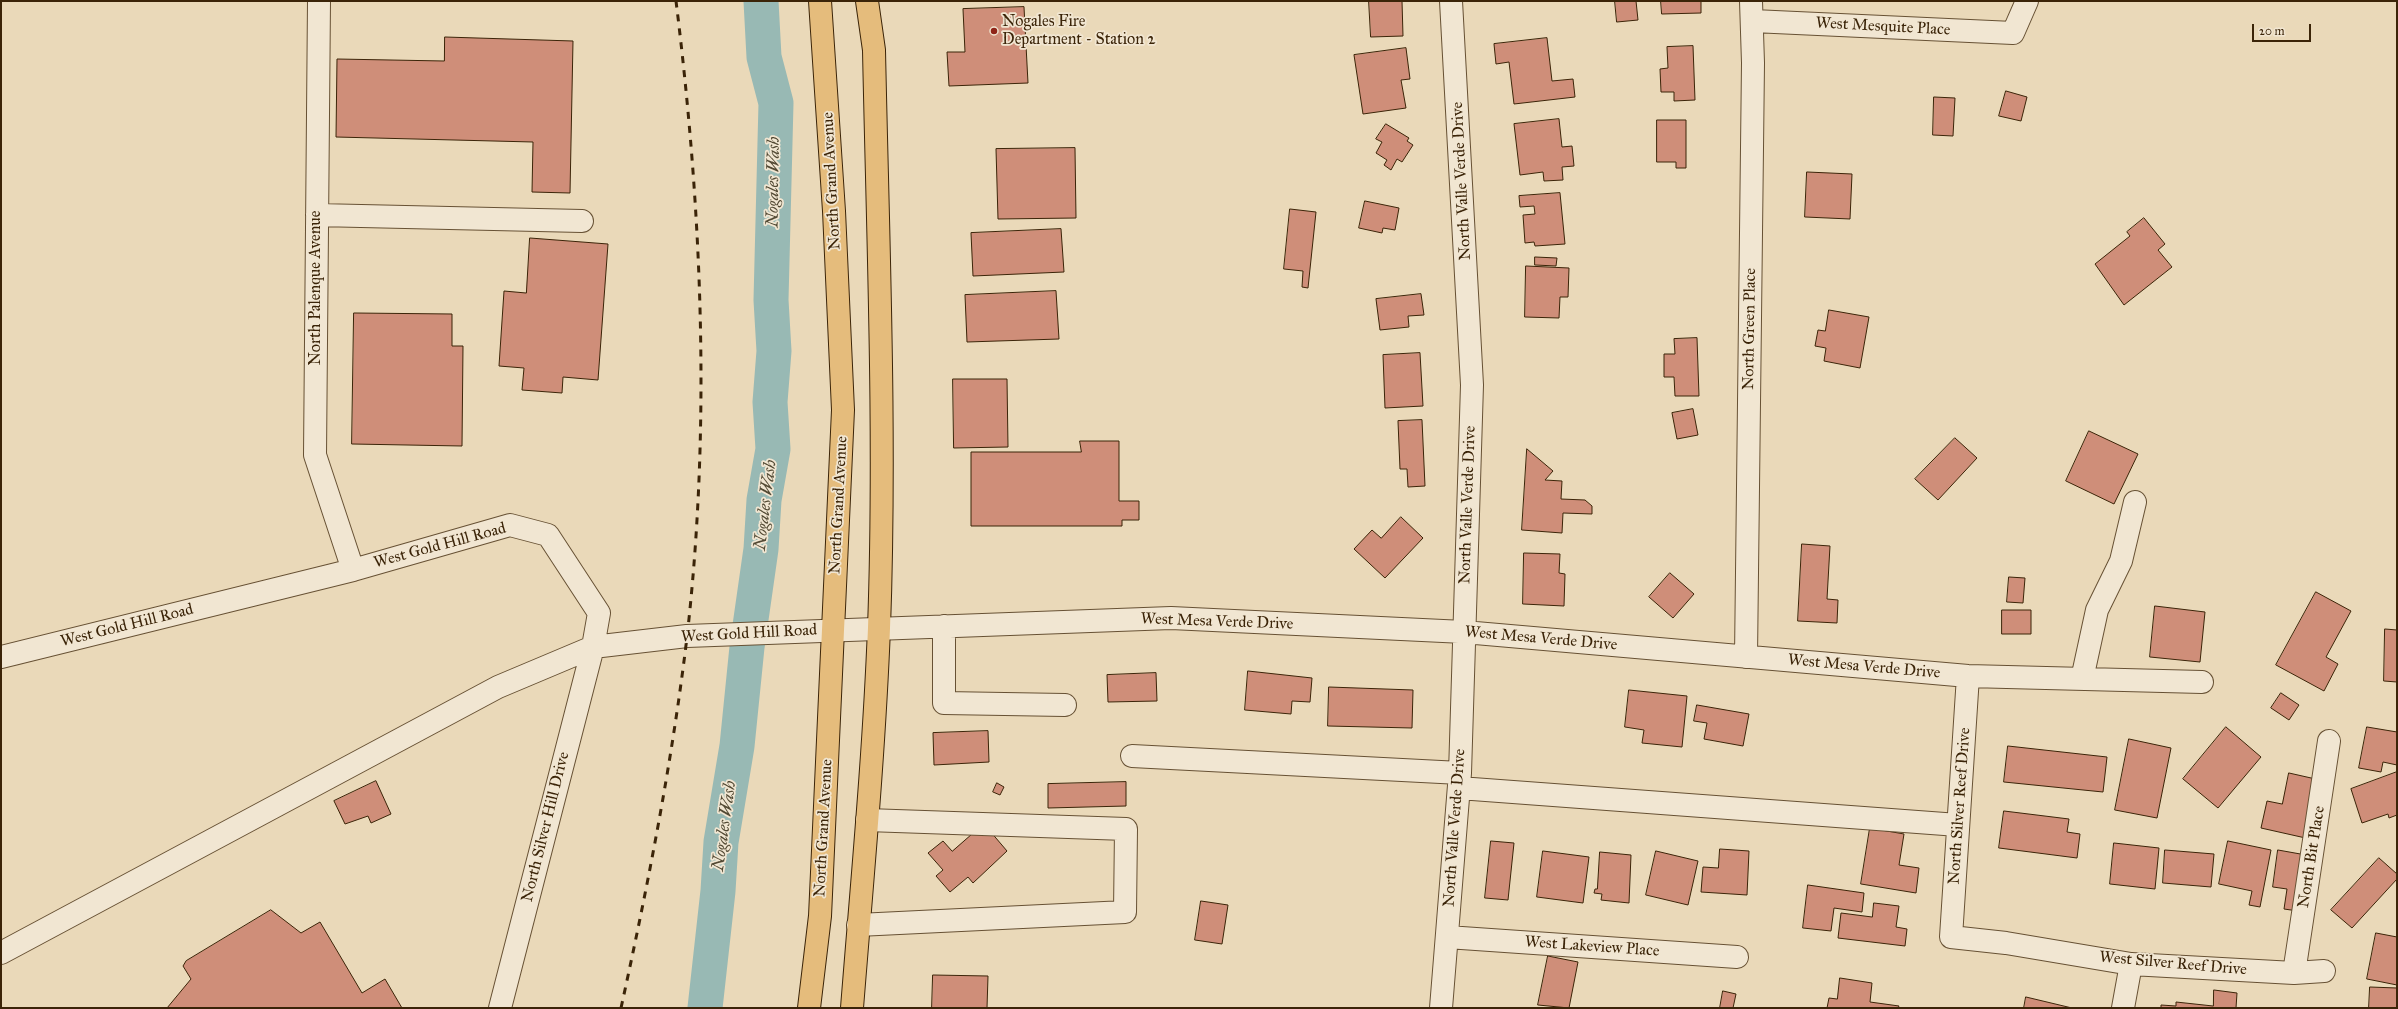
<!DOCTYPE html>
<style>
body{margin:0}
#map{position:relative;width:2398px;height:1009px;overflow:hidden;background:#ead9b9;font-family:"IM FELL Great Primer",serif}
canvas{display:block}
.frame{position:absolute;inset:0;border:2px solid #3b2408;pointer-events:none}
.scale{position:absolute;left:2252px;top:24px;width:59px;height:18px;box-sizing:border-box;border:2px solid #3b2408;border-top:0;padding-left:5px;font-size:12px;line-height:14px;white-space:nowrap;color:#3b2408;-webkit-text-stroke:3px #f1e6d2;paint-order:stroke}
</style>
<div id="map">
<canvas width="2398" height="1009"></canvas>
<div class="frame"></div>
<div class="scale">20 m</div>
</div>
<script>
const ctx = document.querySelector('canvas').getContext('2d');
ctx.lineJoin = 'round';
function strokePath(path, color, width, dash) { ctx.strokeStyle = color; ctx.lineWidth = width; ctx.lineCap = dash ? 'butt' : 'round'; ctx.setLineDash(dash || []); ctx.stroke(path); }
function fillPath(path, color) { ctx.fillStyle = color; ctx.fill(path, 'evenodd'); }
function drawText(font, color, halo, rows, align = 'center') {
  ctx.font = font + ' "IM FELL Great Primer",serif'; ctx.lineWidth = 3.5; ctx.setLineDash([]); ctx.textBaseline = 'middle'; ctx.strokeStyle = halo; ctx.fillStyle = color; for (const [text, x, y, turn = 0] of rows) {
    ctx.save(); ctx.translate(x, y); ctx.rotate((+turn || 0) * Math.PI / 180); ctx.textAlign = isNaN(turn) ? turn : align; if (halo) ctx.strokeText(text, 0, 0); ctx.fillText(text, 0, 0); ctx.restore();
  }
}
const river = new Path2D(`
 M705 1008 718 891 721 842 737 746 747 647 761 549 764 500 773 449 770 402 774 351 771 300 776 103 764 57 761 1`);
const building = new Path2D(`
 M1369 1H1402L1403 36 1371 37Z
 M1615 1H1636L1638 20 1617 22Z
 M1661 1H1701V13L1662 14Z
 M1024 7 1028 83 949 86 947 52H965L963 9Z
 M445 37 573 41 570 193 532 192 533 142 336 137 337 59 444 61Z
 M1547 38 1552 81 1573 79 1575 97 1514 104 1509 62 1496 64 1494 44Z
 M1693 46 1695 100 1674 101V92H1661L1660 69 1668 68 1667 47Z
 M1406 48 1410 79 1401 80 1406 108 1363 114 1354 55Z
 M2006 91 2027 97 2021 121 1999 116Z
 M1934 97 1955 98 1953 136 1933 135Z
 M1559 119 1562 147 1572 146 1574 166 1562 167 1563 180 1544 181 1543 172 1520 175 1514 124Z
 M1657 120H1686V168H1676V162H1657Z
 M1386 124 1409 138 1407 141 1413 145 1402 162 1397 159 1391 170 1384 165 1387 160 1376 153 1382 142 1376 139Z
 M1075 148 1076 218 998 219 996 149Z
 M1807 172 1852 174 1850 219 1805 217Z
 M1560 193 1565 244 1535 246 1534 242 1525 243 1523 215 1535 214 1534 206 1520 207 1519 196Z
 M1365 201 1399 208 1395 230 1383 228 1382 233 1359 228Z
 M1290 209 1316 212 1308 288 1302 287 1303 271 1284 269Z
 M2144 218 2165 244 2158 250 2172 267 2124 305 2095 264 2130 236 2127 232Z
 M1061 229 1064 272 973 276 971 233Z
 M530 238 608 244 598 380 563 377 562 393 522 390 524 368 499 366 504 291 526 293Z
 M1535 257 1557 258 1556 266 1535 265Z
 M1526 266 1569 268 1568 297H1560L1559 318 1525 317Z
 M1056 291 1059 339 967 342 965 295Z
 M1421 294 1424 315 1408 316 1409 327 1380 330 1376 299Z
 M1829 310 1869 317 1860 368 1824 361 1826 348 1815 346 1818 330 1825 331Z
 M354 313 452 314V346H463L462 446 352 444Z
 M1697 338 1699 396H1675L1674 377H1664V354H1675L1674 339Z
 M1420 353 1423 406 1385 408 1383 355Z
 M953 379H1007L1008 447 954 448Z
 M1693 409 1698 435 1677 439 1672 413Z
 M1422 420 1425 486 1408 487 1407 469H1400L1398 421Z
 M2089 431 2138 454 2114 504 2066 481Z
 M1955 438 1977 458 1938 500 1915 479Z
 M1080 441H1119V501H1139V520H1122V526H971V452H1081Z
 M1527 449 1553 471 1545 480 1562 481 1561 499 1585 500 1592 506V514L1563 513 1562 533 1522 530Z
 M1401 517 1423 538 1385 578 1354 549 1372 530 1381 538Z
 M1802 544 1830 546 1827 599 1838 600 1837 623 1798 621Z
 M1524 553 1560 554 1559 573 1565 574 1564 606 1523 604Z
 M1670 573 1694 594 1673 618 1649 597Z
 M2009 577 2025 578 2023 603 2007 602Z
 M2316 592 2351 611 2326 657 2338 664 2324 691 2276 665Z
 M2155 606 2205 612 2200 662 2150 657Z
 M2002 610H2031V634H2002Z
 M2385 629 2397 630V682L2384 681Z
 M1248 671 1312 678 1310 702 1292 701 1291 714 1245 710Z
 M1156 673 1157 701 1108 702 1107 675Z
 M1329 687 1413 690 1412 728 1328 726Z
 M1629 690 1687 696 1682 747 1642 743 1644 730 1625 727Z
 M2281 693 2299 705 2289 720 2271 708Z
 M1697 705 1749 714 1743 746 1704 739 1707 723 1694 721Z
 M2226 727 2261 757 2218 808 2183 779Z
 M2367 727 2397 732V765L2383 762 2381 772 2359 768Z
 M988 731 989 762 934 765 933 733Z
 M2129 739 2171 748 2157 818 2115 810Z
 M2008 746 2107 757 2103 792 2004 782Z
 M2397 772V815L2389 818 2388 814 2362 823 2351 789Z
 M2289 773 2320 780 2310 839 2261 828 2267 801 2282 804Z
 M376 781 391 814 371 823 368 816 345 824 334 801Z
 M1126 782V806L1048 808V784Z
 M997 783 1004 787 1000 795 993 792Z
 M2004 811 2069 819 2067 832 2080 834 2077 858 1999 848Z
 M984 824 1007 851 973 883 968 877 950 892 936 876 943 870 928 853 943 841 952 851Z
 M1870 828 1904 834 1899 865 1919 868 1916 893 1861 884Z
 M1491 841 1514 843 1508 900 1485 898Z
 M2228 841 2271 850 2260 907 2249 905 2252 891 2219 884Z
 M2114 843 2159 848 2155 889 2110 884Z
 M1720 849 1749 851 1747 895 1701 892 1703 867 1718 868Z
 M2165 850 2214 854 2211 887 2163 883Z
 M2278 850 2306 855 2298 911 2284 909 2287 889 2273 887Z
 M1543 851 1589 857 1583 903 1537 897Z
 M1656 851 1698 861 1688 905 1646 895Z
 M1600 852 1631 855 1629 903 1601 900 1602 894 1594 893 1595 889H1597Z
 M2379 858 2397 874V879L2352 928 2331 910Z
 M1808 885 1864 893 1862 912 1834 908 1831 931 1803 928Z
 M1201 901 1228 905 1222 944 1195 940Z
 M1874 903 1899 906 1896 927 1907 929 1905 946 1838 938 1841 913 1872 917Z
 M271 910 301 933 320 922 362 993 385 979 402 1008H167L191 979 183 966 186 961Z
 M2376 933 2397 937V985L2367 979Z
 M1548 956 1578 962 1569 1008 1538 1005Z
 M933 975 988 976 987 1008H932Z
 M1840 978 1872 983 1870 1002 1899 1006 1898 1008H1827L1829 998 1837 999Z
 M2370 987 2397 988V1008H2369Z
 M2214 990 2237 993 2236 1008H2161V1005L2176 1006V1002L2213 1006Z
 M1723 991 1736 994 1733 1008H1720Z
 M2026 997 2072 1008H2024Z`);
const minor = new Path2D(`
 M319 1 315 455 353 570
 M1753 21 2013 33 2027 1
 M317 215 582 221
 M944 626V703L1065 705
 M1 657 353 570 510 525 548 535 599 613 593 647 500 1008
 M1746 657 1753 63 1751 1
 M1968 676 1951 937 2006 943 2131 964 2294 973 2324 971
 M2082 679 2097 610 2121 561 2135 502
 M1132 756 1460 773
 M1459 788 1958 825
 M858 925 1125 912 1126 829 867 820
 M1447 937 1737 957
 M1 953 498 687 593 647 687 636 1171 618 1464 632 1968 676 2202 682
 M2294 973 2329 741
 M1441 1008 1460 773 1472 385 1451 1
 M2123 1008 2131 964`);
const major = new Path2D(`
 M809 1008 820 916 843 410 834 211 820 1
 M852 1008C862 882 874 755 879 628 886 436 878 243 874 50L867 1`);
const rail = new Path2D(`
 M621 1008C648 885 672 762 687 637 711 425 702 211 676 1`);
const markers = [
 [994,31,4,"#8f2418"]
];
const poiNames = [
 ["Nogales Fire",1002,22],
 ["Department - Station 2",1002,40]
];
const streetNames = [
 ["West Mesquite Place",1883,27,3],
 ["North Grand Avenue",832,181,-93],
 ["North Valle Verde Drive",1462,181,-93],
 ["North Palenque Avenue",316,288,-90],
 ["North Green Place",1750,329,-89],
 ["North Grand Avenue",839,505,-87],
 ["North Valle Verde Drive",1468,505,-88],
 ["West Gold Hill Road",440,546,-15],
 ["West Mesa Verde Drive",1217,622,2],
 ["West Gold Hill Road",127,626,-14],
 ["West Gold Hill Road",749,634,-3],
 ["West Mesa Verde Drive",1541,639,5],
 ["West Mesa Verde Drive",1864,667,5],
 ["North Silver Reef Drive",1960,806,-86],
 ["North Silver Hill Drive",546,827,-76],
 ["North Grand Avenue",824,828,-87],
 ["North Valle Verde Drive",1455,828,-86],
 ["North Bit Place",2312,857,-81],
 ["West Lakeview Place",1592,947,4],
 ["West Silver Reef Drive",2173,964,5]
];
const waterNames = [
 ["Nogales Wash",774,182,-89],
 ["Nogales Wash",766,505,-83],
 ["Nogales Wash",725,826,-82]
];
strokePath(river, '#98b9b4', 35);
fillPath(building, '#cf8e79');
strokePath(building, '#3b2408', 1);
strokePath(minor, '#675134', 24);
strokePath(major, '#3b2408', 24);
strokePath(minor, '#f1e6d2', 22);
strokePath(major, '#e5bc7c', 22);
strokePath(rail, '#3b2408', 3, [7, 7]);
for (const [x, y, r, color] of markers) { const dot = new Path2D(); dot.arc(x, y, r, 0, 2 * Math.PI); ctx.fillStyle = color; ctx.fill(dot); strokePath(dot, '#f1e6d2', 1.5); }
drawText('16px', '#3b2408', '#f1e6d2', poiNames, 'left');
drawText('16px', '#3b2408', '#f1e6d2', streetNames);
drawText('italic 17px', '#524933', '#f1e6d2', waterNames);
</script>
